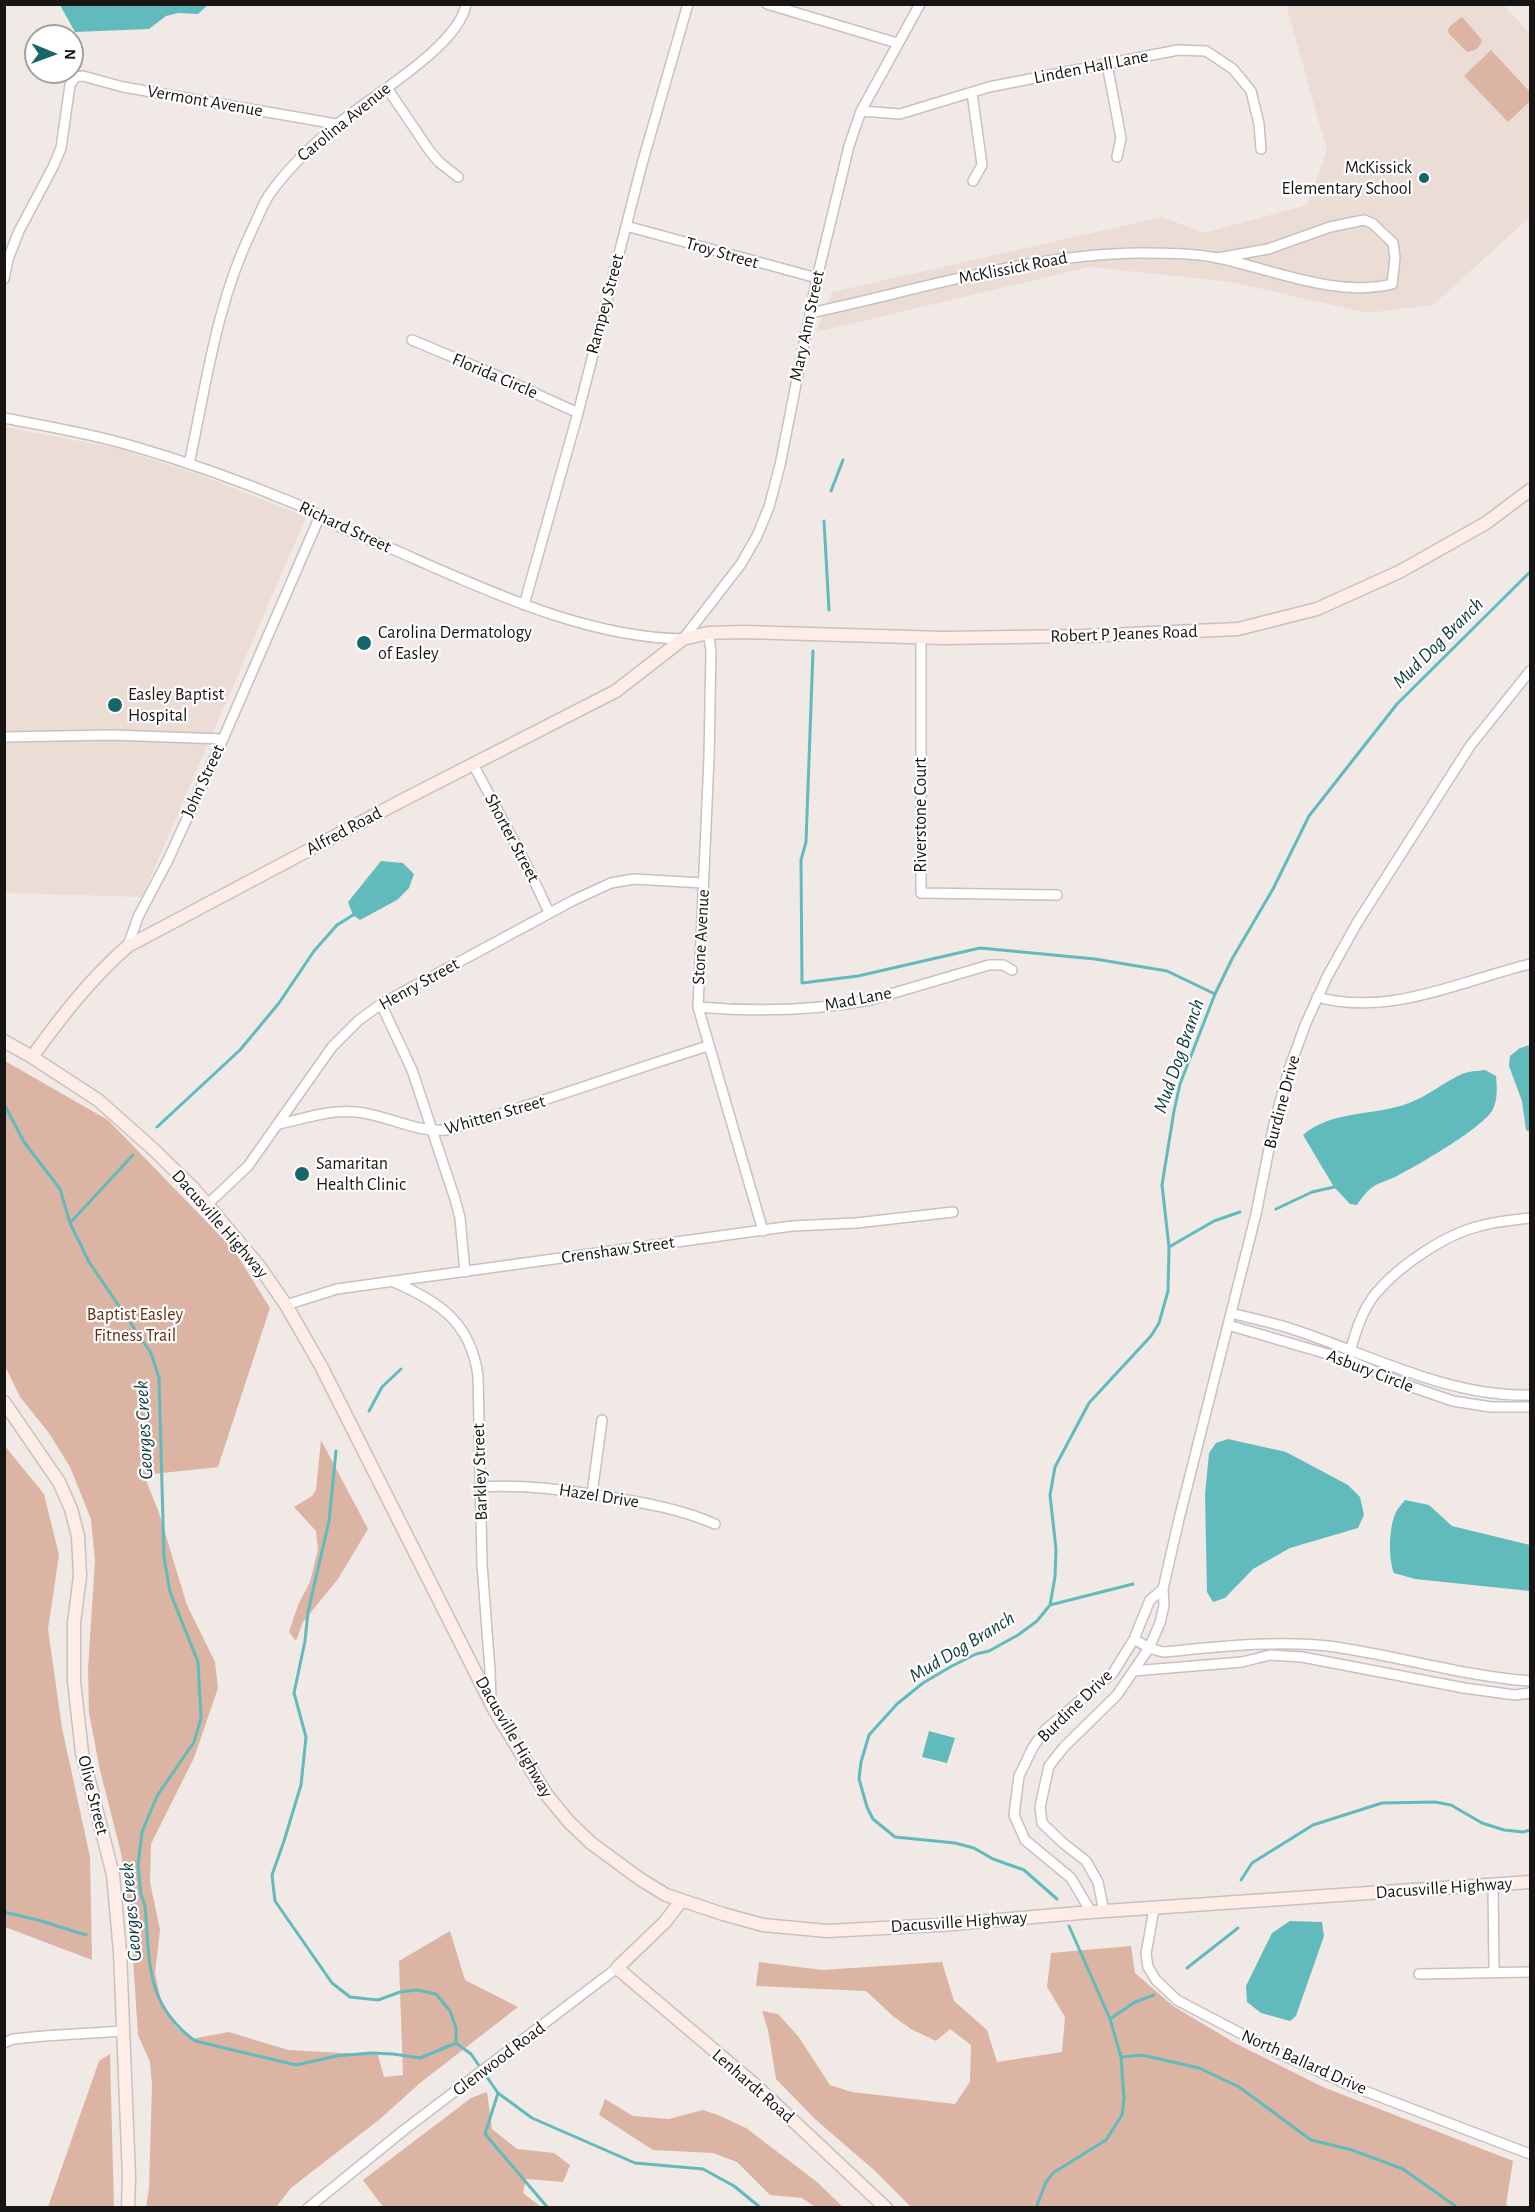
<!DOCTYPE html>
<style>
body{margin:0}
#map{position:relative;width:1535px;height:2212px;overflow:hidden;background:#f1e9e6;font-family:"Alegreya Sans",sans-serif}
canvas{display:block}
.frame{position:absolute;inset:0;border:6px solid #171514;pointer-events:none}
.north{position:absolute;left:24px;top:24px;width:60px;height:60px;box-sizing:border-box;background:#fff;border:2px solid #a2a1a1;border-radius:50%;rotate:91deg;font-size:16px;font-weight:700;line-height:24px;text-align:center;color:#171514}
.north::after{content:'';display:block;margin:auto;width:21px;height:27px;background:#176668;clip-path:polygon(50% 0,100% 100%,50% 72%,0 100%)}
</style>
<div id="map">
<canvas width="1535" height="2212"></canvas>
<div class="frame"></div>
<div class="north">N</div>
</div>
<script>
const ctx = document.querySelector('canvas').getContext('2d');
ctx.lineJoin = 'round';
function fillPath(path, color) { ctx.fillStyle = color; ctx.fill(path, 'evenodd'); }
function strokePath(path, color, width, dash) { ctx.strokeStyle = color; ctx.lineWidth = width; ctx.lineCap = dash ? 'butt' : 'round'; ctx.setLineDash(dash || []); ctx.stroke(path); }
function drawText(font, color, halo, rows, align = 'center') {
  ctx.font = font + ' "Alegreya Sans",sans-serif'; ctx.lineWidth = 4.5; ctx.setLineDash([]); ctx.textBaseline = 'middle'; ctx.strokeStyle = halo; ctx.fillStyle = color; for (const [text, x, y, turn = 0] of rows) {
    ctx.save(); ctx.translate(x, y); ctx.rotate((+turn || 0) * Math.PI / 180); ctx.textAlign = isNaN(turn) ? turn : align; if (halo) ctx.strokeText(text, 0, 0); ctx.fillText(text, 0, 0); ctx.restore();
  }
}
const built = new Path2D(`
 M1286 5H1504L1530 34V217L1433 305 1367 313 1232 282 1090 267 816 332 832 292 1162 217 1204 233 1307 205 1327 150Z
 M5 427 120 449 197 474 306 517 142 897 5 893Z`);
const green = new Path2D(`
 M1462 17 1482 40C1480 48 1475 51 1467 52L1449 34 1448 30 1450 26Z
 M1491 50 1530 92V101L1508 122 1464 76Z
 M5 1061 108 1120 234 1250 270 1308 218 1467 144 1475 159 1513 187 1605 215 1662 218 1688 194 1758 151 1844 150 1882 160 1930 155 1973 161 2001 176 2027 191 2039 229 2032 288 2050 378 2055 384 2077 403 2075 399 1961 450 1931 465 1980 518 2007 420 2083 380 2119 291 2188 276 2207H146L149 2188 152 2084 150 2062 138 2035 131 1929 121 1853 100 1770 89 1713 88 1669 95 1561 91 1519 70 1467 49 1433 20 1397 5 1366Z
 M321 1440 368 1529 338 1579 303 1622 296 1641 289 1632 298 1605 310 1582 318 1550 316 1531 294 1507 312 1496 316 1490Z
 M4 1445 44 1494 59 1555 48 1629 62 1728 90 1857 92 1960 5 1927Z
 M1131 1946 1135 1973 1173 2006 1235 2043 1323 2087 1513 2161 1506 2205 1512 2207H911L874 2170 816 2120 776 2079 768 2030 762 2011 778 2014 798 2036 830 2085 852 2092 955 2104 970 2082 971 2045 950 2029 936 2041 911 2029 894 2017 866 1991 756 1986 759 1962 822 1970 942 1962 954 2001 987 2030 997 2062 1062 2052 1065 2017 1047 1987 1051 1953Z
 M110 2054 114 2207H48L99 2061Z
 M487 2092 492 2129 517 2149 554 2153 570 2165 563 2182 526 2179 523 2193 541 2207H383L363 2180 471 2098Z
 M605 2099 633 2116 669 2119 703 2110 718 2115 746 2128 817 2182 843 2207H815L802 2198 770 2195 737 2162 713 2153 653 2150 599 2115Z`);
const water = new Path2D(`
 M60 5H208L198 14 178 13 166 16 149 29 75 32Z
 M381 861 403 863 414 874 409 888 397 900 360 920 353 915 348 902Z
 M1530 1045V1132L1526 1130 1522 1101 1509 1066 1510 1056 1520 1048Z
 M1485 1070 1496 1076C1497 1087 1498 1101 1492 1111 1479 1130 1418 1165 1397 1176 1375 1186 1372 1183 1357 1205L1350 1204 1334 1187 1303 1135C1331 1110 1376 1116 1409 1103 1428 1096 1444 1082 1462 1074 1469 1071 1478 1071 1485 1070Z
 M1228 1439 1286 1452 1348 1485 1360 1497 1364 1515 1358 1528 1290 1548 1253 1569 1225 1598 1213 1602 1207 1592 1205 1495 1209 1453 1216 1443Z
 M1405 1500 1429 1505 1452 1526 1530 1545V1591L1415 1579 1394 1573C1388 1558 1389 1526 1396 1512 1398 1508 1402 1504 1405 1500Z
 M929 1731 955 1738 947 1763 922 1757Z
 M1290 1921 1322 1922 1324 1936 1296 2016 1290 2021 1261 2013 1247 2002 1246 1986 1272 1933Z`);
const stream = new Path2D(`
 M831 491 843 460
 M824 521 829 610
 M813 651 806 842 801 860 802 983 858 976 980 948 1095 959 1167 971 1215 994
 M4 1104 24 1142 60 1189 70 1223 89 1262 151 1353 159 1378 164 1557 170 1592 198 1662 201 1718 194 1742 157 1796 142 1832 138 1865 141 1894 145 1906C150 1963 145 2004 195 2041L296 2065 336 2056 371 2053 393 2054 420 2058 456 2043
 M157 1127 240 1050 279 1003 314 951 337 925 353 915
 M1276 1209 1312 1192 1334 1187
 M70 1223 133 1155
 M1169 1247 1214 1221 1240 1212
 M369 1411 382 1387 401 1369
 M336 1451 329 1521 308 1612 305 1641 294 1693 306 1737 301 1785 284 1841 272 1875 275 1901 332 1983 350 1997 378 2000 400 1992 417 1990 436 1994 450 2011 456 2028V2043
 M1050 1605 1133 1584
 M1241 1880 1252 1863 1313 1825 1382 1803 1435 1802 1451 1805 1482 1823 1504 1830 1523 1832 1530 1830
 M1057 1899 1024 1870 993 1859 974 1848 955 1843 895 1837 873 1819 867 1807 859 1779 861 1762 869 1735 897 1704 923 1683 952 1666 976 1654 989 1651 1018 1635 1037 1621 1050 1605 1055 1577 1056 1549 1050 1495 1055 1467 1089 1403 1151 1336 1159 1323 1168 1291 1169 1247 1162 1185 1174 1111 1180 1084 1215 994 1232 959 1273 889 1309 816 1397 704 1530 572
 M4 1912 38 1920 86 1935
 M1187 1968 1238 1928
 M1110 2019 1135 2002 1154 1995
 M456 2043 471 2054 498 2093 532 2118 635 2163 703 2169 734 2186 761 2208
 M1121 2057 1142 2055 1199 2068 1239 2087 1311 2140 1352 2150 1403 2169 1458 2208
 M498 2093 485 2134 548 2208
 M1036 2208 1046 2182 1053 2173 1106 2140 1122 2115 1124 2099 1121 2057 1110 2019 1069 1926`);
const street = new Path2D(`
 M767 4 897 43
 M1107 64 1121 138 1117 157
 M387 88 429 150 439 162 458 177
 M972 93 982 165 973 181
 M861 111 900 114 989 87 1178 50 1206 51 1233 69 1251 91 1259 124 1261 149
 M626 226 817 278
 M4 279 8 259 19 231 53 167 61 148 70 85 75 77 83 76 123 87 336 124
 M810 313C919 290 1028 254 1141 253 1166 253 1193 253 1218 258 1272 269 1336 298 1392 284L1395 258 1393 243 1372 223 1364 220 1330 227 1268 249 1218 258
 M412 340 491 373 578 413
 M4 418C46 426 88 433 129 445 185 461 241 481 296 504 310 509 322 518 336 525 362 537 389 547 415 559 500 596 589 637 683 639L741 564 757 536 769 507 780 465 817 278 849 146 861 111 920 4
 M189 464C206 386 216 305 251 232 257 220 262 206 269 195 288 168 310 147 335 126 368 98 459 47 466 4
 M524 605 578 413 642 164 688 4
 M708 633 711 650 709 758 698 1007 763 1231
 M921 637V893L1057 895
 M4 737 112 735 223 739
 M473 764 526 864 549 912
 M128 946 138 917 168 860 223 739 320 516
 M1317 997C1390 1017 1460 981 1530 964
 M381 1004 412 1070 455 1199 460 1218 465 1272
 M698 1007C755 1012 813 1011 870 1000L989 965H1003L1012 970
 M278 1124C304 1119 329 1109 356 1112 388 1115 415 1133 447 1130 535 1105 621 1073 708 1046
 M208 1204 248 1166 332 1047 359 1020 381 1004 574 900 611 883 634 879 703 883
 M394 1282C440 1302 471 1323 478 1376L482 1564 490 1671 491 1701
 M286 1305 337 1289 792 1226 856 1223 953 1212
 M1231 1313C1250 1318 1270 1322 1289 1328 1367 1353 1446 1397 1530 1395
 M1228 1325 1348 1360 1409 1386 1453 1401 1491 1407H1530
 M1349 1355C1355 1334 1362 1309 1377 1292 1400 1265 1446 1234 1480 1226 1497 1221 1514 1220 1530 1218
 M480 1487C524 1484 566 1490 609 1497 645 1503 681 1509 715 1524
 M592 1494 602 1420
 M1134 1639 1149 1648 1163 1652C1218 1647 1273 1640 1328 1646 1396 1655 1462 1676 1530 1681
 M1133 1671 1242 1662 1270 1655 1302 1657 1464 1688 1515 1695 1530 1693
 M1493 1885 1494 1973
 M1154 1909 1146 1954 1148 1967 1156 1980 1177 2000 1278 2053 1349 2085 1530 2154
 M1091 1912 1071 1878 1025 1840 1014 1815 1019 1776 1033 1747 1045 1730 1113 1673 1134 1639 1150 1600 1163 1589
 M1104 1912 1098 1882 1086 1861 1063 1843 1042 1823 1040 1807 1049 1766 1064 1747 1117 1695 1149 1648 1160 1623 1164 1605 1163 1589 1179 1519 1256 1214 1274 1124 1289 1069 1306 1023 1327 977 1357 923 1470 746 1530 671
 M1419 1974 1530 1972
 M4 2043 13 2039 44 2036 123 2031
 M308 2208 404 2130 617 1968`);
const secondary = new Path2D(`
 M4 1041 32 1057 98 1100 153 1149 193 1188 259 1266 286 1305 321 1366 495 1711 546 1794 569 1822 591 1843 640 1879 666 1895 723 1914 763 1925 827 1931 940 1925 1091 1912 1530 1882
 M32 1057C61 1017 91 978 128 946L403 800 616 691 683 639 708 633 744 632 943 638 1084 636 1238 629 1317 609 1399 572 1486 523 1530 490
 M4 1402 59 1482 71 1509 78 1536 80 1576 74 1623V1681L82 1753 113 1875 120 1952 129 2176 128 2208
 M681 1901 665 1922 617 1968 754 2084 886 2208`);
const markers = [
 [1424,178,6,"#176668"],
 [364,643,8,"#176668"],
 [115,705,8,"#176668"],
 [302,1174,8,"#176668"]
];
const streetNames = [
 ["Linden Hall Lane",1091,67,-11],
 ["Vermont Avenue",205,101,10],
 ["Carolina Avenue",344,122,-39],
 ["Troy Street",722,253,16],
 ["McKlissick Road",1013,268,-11],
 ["Rampey Street",605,304,-75],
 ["Mary Ann Street",807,326,-78],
 ["Florida Circle",495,376,23],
 ["Richard Street",345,527,25],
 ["Robert P Jeanes Road",1124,634,-2],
 ["John Street",203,781,-65],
 ["Riverstone Court",921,815,-90],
 ["Alfred Road",344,831,-28],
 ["Shorter Street",512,838,62],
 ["Stone Avenue",701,937,-87],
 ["Henry Street",419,984,-29],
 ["Mad Lane",858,999,-11],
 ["Burdine Drive",1282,1102,-75],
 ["Whitten Street",495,1115,-16],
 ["Dacusville Highway",220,1224,49],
 ["Crenshaw Street",618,1250,-8],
 ["Asbury Circle",1370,1371,21],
 ["Barkley Street",480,1472,-92],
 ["Hazel Drive",599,1496,9],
 ["Burdine Drive",1075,1706,-44],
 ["Dacusville Highway",514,1737,60],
 ["Olive Street",93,1795,76],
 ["Dacusville Highway",1444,1888,-4],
 ["Dacusville Highway",959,1922,-4],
 ["Glenwood Road",499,2059,-37],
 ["North Ballard Drive",1304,2062,24],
 ["Lenhardt Road",753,2086,41]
];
const poiNames = [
 ["McKissick",1412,168,"right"],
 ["Elementary School",1412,189,"right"],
 ["Carolina Dermatology",378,633],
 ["of Easley",378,654],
 ["Easley Baptist",128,695],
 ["Hospital",128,716],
 ["Samaritan",316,1164],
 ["Health Clinic",316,1185]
];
const parkNames = [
 ["Baptist Easley",135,1315],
 ["Fitness Trail",135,1336]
];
const waterNames = [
 ["Mud Dog Branch",1438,643,-45],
 ["Mud Dog Branch",1179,1056,-71],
 ["Georges Creek",144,1430,-93],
 ["Mud Dog Branch",962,1647,-31],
 ["Georges Creek",131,1912,-95]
];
fillPath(built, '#ecdcd6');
fillPath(green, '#dcb4a3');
fillPath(water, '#61bbbd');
strokePath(stream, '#61bbbd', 3);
strokePath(street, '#c8c1bd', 12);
strokePath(secondary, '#c8c1bd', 15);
strokePath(street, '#fff', 9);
strokePath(secondary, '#fdede6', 12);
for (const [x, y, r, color] of markers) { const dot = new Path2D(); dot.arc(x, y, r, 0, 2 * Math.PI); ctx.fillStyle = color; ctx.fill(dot); strokePath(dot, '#fff', 2); }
drawText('18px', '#171514', '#fff', streetNames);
drawText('18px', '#171514', '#fff', poiNames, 'left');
drawText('18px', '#662c0e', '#fff', parkNames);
drawText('italic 20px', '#0e3a3b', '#fff', waterNames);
</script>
